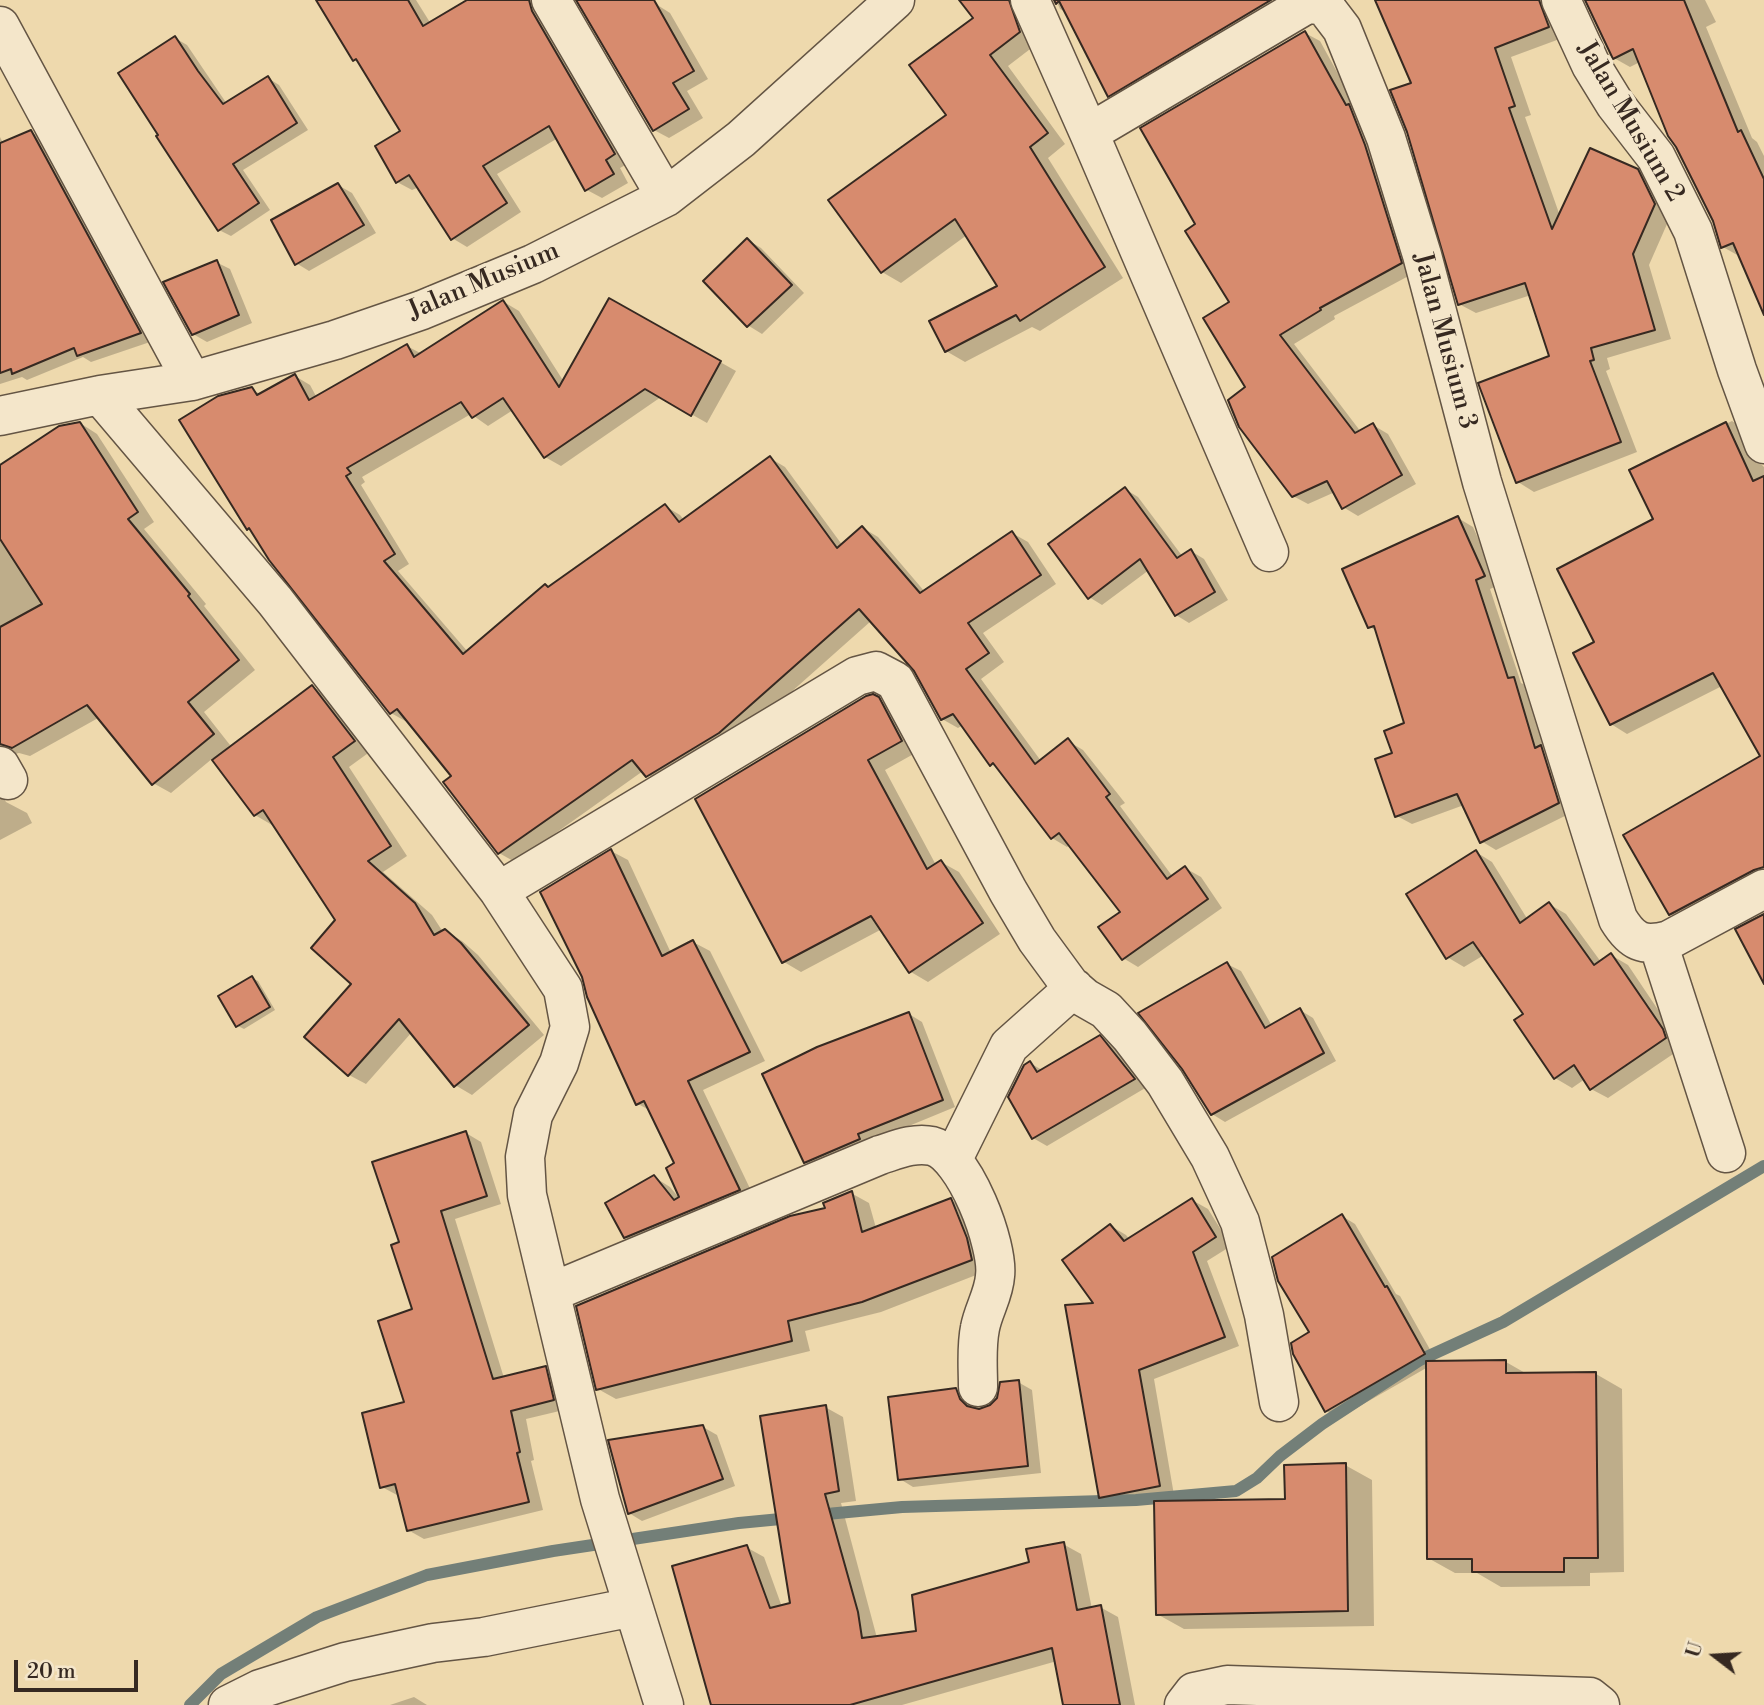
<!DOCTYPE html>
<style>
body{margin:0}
#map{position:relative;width:1764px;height:1705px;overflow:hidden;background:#eed9ad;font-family:"Libre Bodoni",serif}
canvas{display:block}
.north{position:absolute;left:1680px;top:1621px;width:70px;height:70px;-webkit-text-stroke:5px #f4e6ca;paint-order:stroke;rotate:287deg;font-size:19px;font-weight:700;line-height:28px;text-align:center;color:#362921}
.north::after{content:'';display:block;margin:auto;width:24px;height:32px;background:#362921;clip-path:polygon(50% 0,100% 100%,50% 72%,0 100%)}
.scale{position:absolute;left:14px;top:1660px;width:124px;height:32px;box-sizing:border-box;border:4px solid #362921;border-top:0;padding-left:9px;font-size:21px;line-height:24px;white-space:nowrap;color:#362921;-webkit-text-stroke:5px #f4e6ca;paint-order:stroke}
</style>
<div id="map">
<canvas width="1764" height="1705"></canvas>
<div class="north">U</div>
<div class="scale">20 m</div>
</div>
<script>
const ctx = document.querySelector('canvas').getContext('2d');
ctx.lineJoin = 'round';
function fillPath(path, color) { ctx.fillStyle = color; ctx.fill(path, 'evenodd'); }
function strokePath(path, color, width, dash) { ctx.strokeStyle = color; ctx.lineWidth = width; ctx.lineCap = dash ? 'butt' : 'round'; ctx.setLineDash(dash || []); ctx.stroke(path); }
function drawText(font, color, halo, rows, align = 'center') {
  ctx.font = font + ' "Libre Bodoni",serif'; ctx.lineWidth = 7; ctx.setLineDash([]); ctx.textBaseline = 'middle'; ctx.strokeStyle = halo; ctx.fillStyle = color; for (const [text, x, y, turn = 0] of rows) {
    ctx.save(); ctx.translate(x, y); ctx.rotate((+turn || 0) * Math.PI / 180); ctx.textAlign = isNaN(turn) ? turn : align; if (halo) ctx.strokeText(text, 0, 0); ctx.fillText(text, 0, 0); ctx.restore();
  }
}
const shadow = new Path2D(`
 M319 0H416L431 24 470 0H546L629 163 620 168 628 183 602 198 587 190 558 138 497 174 521 212 467 247 452 238 419 187 412 190 397 182 402 132 361 64 354 60Z
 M578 0H655L659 6 670 13 708 79 687 91 703 118 669 138 654 130Z
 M961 0H1030L1038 43 1008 66 1065 144 1048 158 1123 278 1040 331 1032 327 965 362 946 351 1000 286 967 235 901 283 882 272 948 115 975 18Z
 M1056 0H1307L1128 106 1109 95 1067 13 1060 9Z
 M1377 0H1560L1565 37 1511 57 1531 115 1525 117 1560 216 1637 171 1654 181 1671 215 1649 265 1671 339 1607 358 1610 369 1606 371 1637 452 1534 492 1518 482 1551 357 1531 295 1476 313 1459 304 1414 84Z
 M1616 0H1705L1716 22 1706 27 1752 138 1757 142 1764 156V295L1739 256 1723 247 1714 221 1640 62 1630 67 1614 58Z
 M1305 33 1320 41 1359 112 1416 272 1334 316 1335 319 1294 344 1361 432 1373 425 1388 434 1416 484 1358 516 1343 507 1335 492 1308 504 1293 496 1247 388 1232 302 1198 225Z
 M175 38 187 45 227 104 268 78 279 85 308 130 243 170 270 210 231 236 219 230Z
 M31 132 44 139 153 341 91 362 83 357 27 380 22 377 0 384V137L3 143Z
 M338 185 352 193 376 233 309 271 296 263Z
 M748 240 761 248 804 293 762 334 749 326 705 281Z
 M216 262 230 269 252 323 207 342 193 334Z
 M610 300 736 371 707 423 661 397 561 466 545 457 513 410 488 426 471 414 362 477 365 482 361 485 409 564 398 571 468 652 549 589 665 506 680 515 684 520 770 458 785 467 843 546 863 528 878 537 925 592 1012 533 1028 542 1056 584 983 633 1004 662 981 679 1041 761 1068 741 1083 750 1125 803 1120 806 1173 877 1185 868 1201 877 1222 908 1138 967 1123 958 1122 912 1070 845 1067 847 1052 838 1000 769 991 764 963 725 958 728 942 719 916 670 871 621 735 742 663 785 643 771 515 862 499 853 454 777 409 720 407 722 391 713 254 532 248 529 251 389 262 395 295 376 310 385 317 398 407 346 422 354 504 302 519 311 564 382Z
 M1732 421 1748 431 1759 462 1764 467V882L1686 923 1670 914 1762 756 1722 686 1627 734 1611 724 1597 643 1655 520 1631 471Z
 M80 423 97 434 154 522 144 529 206 604 204 606 255 670 204 712 230 745 222 752 223 754 313 687 330 697 371 751 349 767 407 856 383 872 432 915 443 932 445 931 462 941 478 955 544 1035 472 1095 455 1085 412 1032 366 1084 349 1075 354 984 337 920 274 823 272 825 255 815 213 758 171 793 153 783 100 717 30 756 19 753 7 756 0 763V467Z
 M1125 489 1138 497 1183 557 1191 551 1204 559 1228 600 1189 623 1176 615 1149 570 1102 605 1089 597Z
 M1458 518 1473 527 1499 585 1490 589 1521 683 1529 687 1573 812 1496 850 1481 841 1464 805 1412 824 1397 816 1394 754 1406 724 1378 632 1370 627Z
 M873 696 897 710 919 751 885 770 936 865 941 862 959 872 1000 934 928 982 911 972 882 929 801 972 784 962Z
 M0 792 6 802 27 813 32 823 0 840Z
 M611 851 628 860 671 953 693 942 710 951 765 1061 703 1090 755 1199 642 1246 626 1237 654 1177 670 1187 680 1199 676 1164 651 1111 638 1104Z
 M1476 852 1492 862 1528 920 1549 904 1566 914 1601 962 1611 955 1628 965 1679 1041 1682 1048 1608 1098 1591 1089 1585 1079 1572 1088 1555 1078 1526 1014 1484 955 1464 967 1447 957Z
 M1227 964 1241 971 1272 1026 1300 1010 1313 1018 1336 1061 1225 1122 1212 1114Z
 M252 978 258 981 275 1010 244 1029 238 1026Z
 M909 1014 922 1022 955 1107 870 1142 819 1169 806 1162Z
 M1100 1037 1113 1045 1147 1087 1047 1146 1033 1138 1030 1063 1042 1070Z
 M466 1133 481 1142 501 1204 455 1219 504 1378 545 1368 560 1376 568 1409 526 1419 534 1460 531 1461 543 1510 424 1539 408 1530 400 1495H397L382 1487 406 1403 414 1310 401 1243Z
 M851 1193 869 1203 876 1228 951 1200 969 1211 989 1270 881 1312 805 1331 810 1351 616 1399 598 1389Z
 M1192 1200 1208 1209 1231 1246 1207 1261 1239 1346 1154 1379 1174 1495 1116 1506 1100 1497 1096 1304 1111 1226 1126 1235 1130 1240Z
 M1342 1216 1355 1224 1396 1294 1400 1296 1437 1362H1506L1527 1374H1596L1622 1389 1624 1572 1590 1573V1586L1501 1587 1477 1573H1455L1428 1558V1367L1339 1418 1326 1411 1312 1333Z
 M1018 1382 1032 1390 1041 1473 913 1487 900 1479 956 1390 969 1398 973 1408 979 1411 991 1407Z
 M825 1407 843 1417 856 1501 841 1503 877 1638 918 1632 1063 1544 1081 1554 1092 1609 1100 1607 1118 1617 1135 1705H1065L1057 1661 902 1705H713L746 1547 764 1557 782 1607 792 1604Z
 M703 1427 717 1435 735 1486 642 1521 629 1513Z
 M1345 1465 1372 1480 1374 1626 1184 1629 1157 1614 1287 1501Z
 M414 1697 427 1705H390Z`);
const stream = new Path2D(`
 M816 1515 902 1507 1136 1500 1236 1491 1257 1478 1280 1456 1322 1424 1420 1360 1503 1322 1764 1166
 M190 1705 221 1674 317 1617 427 1575 553 1551 739 1523 791 1518`);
const building = new Path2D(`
 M316 0H408L423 26 467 0H529L532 11 615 154 606 160 614 174 585 191 549 126 483 166 507 203 451 240 409 175 396 183 375 146 400 131 356 59 353 61Z
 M576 0H654L694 71 673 83 689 109 653 131Z
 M959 0H1009L1020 32 990 55 1048 133 1030 147 1105 267 1020 321 1016 315 945 352 929 321 997 286 955 219 881 273 828 200 946 115 909 65 973 18Z
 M1054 0H1271L1108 97 1059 1 1056 4Z
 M1375 0H1539L1549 27 1495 48 1515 106 1509 108 1552 229 1590 148 1638 169 1655 204 1633 254 1655 330 1591 348 1594 360 1590 361 1621 442 1516 483 1478 383 1549 356 1525 283 1458 305 1407 132 1390 90 1411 83Z
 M1585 0H1684L1738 132 1741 130 1764 179V315L1733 243 1721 248 1713 221 1676 147 1668 136 1633 49 1613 59Z
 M1305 31 1346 105 1349 104 1365 145 1402 263 1320 308 1321 310 1280 335 1355 433 1373 423 1402 475 1342 509 1327 481 1292 497 1239 427 1228 400 1245 387 1203 318 1229 302 1185 231 1195 224 1140 128Z
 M175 36 198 71 223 104 268 76 297 123 233 164 259 203 218 231 156 136 158 135 118 73Z
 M31 130 141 333 77 356 74 348 12 374 11 369 0 373V143Z
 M338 183 364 225 295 265 271 220Z
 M747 238 792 285 747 327 703 281Z
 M217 260 239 315 192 335 163 282Z
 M609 298 721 361 691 416 645 389 544 458 503 398 472 418 461 402 347 468 351 473 346 476 395 554 384 561 463 654 545 584 548 587 665 504 679 522 770 456 837 548 862 526 920 593 1012 531 1041 575 968 623 989 653 966 669 1035 764 1068 738 1110 794 1106 797 1167 879 1185 866 1208 899 1122 960 1098 927 1120 912 1059 833 1051 839 993 763 990 766 953 714 941 720 914 671 859 609 719 733 646 777 632 760 498 854 443 782 451 776 397 709 390 714 269 560 249 528 247 530 179 420 218 396 252 387 257 395 295 374 309 400 407 344 414 357 503 300 559 387Z
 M80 422 138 512 128 519 190 594 188 596 239 660 188 702 214 734 152 785 87 705 12 748 0 744V627L42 604 0 539V465L59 426Z
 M1726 422 1753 481 1764 476V867L1754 870 1669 915 1623 835 1760 756 1713 673 1610 725 1573 653 1594 642 1557 569 1653 519 1629 470Z
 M1125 487 1177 558 1191 549 1215 592 1175 616 1140 559 1088 599 1048 544Z
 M1458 516 1485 576 1476 580 1508 678 1514 677 1535 748 1541 745 1559 803 1480 843 1457 794 1395 817 1375 759 1392 753 1384 731 1404 723 1374 626 1368 628 1342 569Z
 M312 685 355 741 333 757 391 846 368 861 415 903 434 935 445 929 461 943 529 1025 454 1087 399 1019 348 1076 304 1037 351 984 311 948 335 920 263 810 254 816 212 760Z
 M873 694 879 697 902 741 868 760 927 869 941 860 983 923 909 973 871 916 782 963 695 799 866 696Z
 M611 849 662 956 693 940 750 1052 688 1081 740 1190 624 1238 605 1203 654 1175 674 1200 679 1197 666 1168 674 1163 644 1101 636 1105 587 997 582 977 540 892Z
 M1476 850 1520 923 1549 902 1594 965 1611 953 1663 1029 1666 1038 1590 1090 1574 1065 1554 1079 1514 1020 1523 1014 1473 942 1446 959 1406 894Z
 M1764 914V984L1735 929Z
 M1227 962 1265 1028 1300 1008 1324 1053 1211 1115 1182 1069 1138 1013Z
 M252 976 270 1007 236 1027 218 996Z
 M909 1012 943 1100 858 1134 860 1139 804 1163 762 1074 817 1047Z
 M1100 1035 1135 1079 1032 1139 1008 1097 1024 1065 1030 1061 1037 1072Z
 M466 1131 487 1196 441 1211 493 1379 546 1366 554 1400 511 1411 520 1452 517 1453 529 1502 407 1531 395 1484 380 1488 362 1413 404 1402 378 1321 412 1309 391 1245 399 1242 372 1162Z
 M852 1191 862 1232 951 1198 967 1238 972 1260 862 1302 788 1321 792 1341 596 1390 576 1306 790 1216 825 1208 823 1203Z
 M1192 1198 1216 1237 1193 1252 1225 1337 1139 1370 1160 1486 1099 1498 1065 1305 1093 1303 1062 1260 1110 1224 1124 1241Z
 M1342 1214 1385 1287 1387 1286 1425 1354 1325 1412 1293 1354 1291 1343 1309 1332 1278 1281 1272 1257Z
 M1506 1360V1373L1596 1372 1598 1558H1564V1572H1472V1559H1427L1426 1361Z
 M1019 1380 1028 1466 898 1480 888 1397 956 1388 960 1399 967 1406 979 1409 990 1405 997 1398 1000 1382Z
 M826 1405 839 1491 825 1494 858 1612 862 1638 916 1631 912 1595 1029 1562 1026 1549 1064 1542 1077 1610 1101 1605 1120 1705H1063L1052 1648 850 1705H711L672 1566 747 1545 770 1608 790 1603 760 1416Z
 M703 1425 723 1479 628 1514 608 1440Z
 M1346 1463 1348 1611 1156 1615 1154 1501 1285 1499 1284 1465Z`);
const minor = new Path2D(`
 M551 0 666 197
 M1030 0 1089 133 1302 7 1308 4 1320 5 1326 8 1342 29 1386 138 1422 255 1482 482 1618 919C1632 942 1643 947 1669 940L1764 889
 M1561 0 1591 65 1615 104 1656 157 1693 231 1737 370 1764 444
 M0 26 192 381
 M1089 133 1269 552
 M100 395 275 601 499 891 563 989 570 1027 559 1063 533 1115 525 1157 527 1195 600 1499 664 1705
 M0 416 100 395 192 381 335 340 422 310 533 264 666 197 741 139 895 0
 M0 766 8 780
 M499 891 857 676 876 671 895 681 1008 891 1037 940 1070 985 1085 998 1106 1010 1130 1036 1165 1082 1210 1157 1240 1222 1264 1315 1279 1402
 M1658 943 1726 1153
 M953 1159 1009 1046 1074 988
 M552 1292 880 1155C896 1150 914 1142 932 1146 965 1154 999 1246 995 1276 994 1294 983 1311 980 1328 976 1347 978 1368 978 1387
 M228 1705 260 1689 345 1662 433 1643 484 1637 633 1607
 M1184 1705 1194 1692 1227 1685 1590 1697 1600 1705`);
const streetNames = [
 ["Jalan Musium 2",1630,122,59],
 ["Jalan Musium",484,282,-23],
 ["Jalan Musium 3",1444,341,75]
];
fillPath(shadow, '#0003');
strokePath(stream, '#737f78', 12);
fillPath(building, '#d78b6e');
strokePath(building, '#362921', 2);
strokePath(minor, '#645544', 41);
strokePath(minor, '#f4e6ca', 38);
drawText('26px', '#362921', '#f4e6ca', streetNames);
</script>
